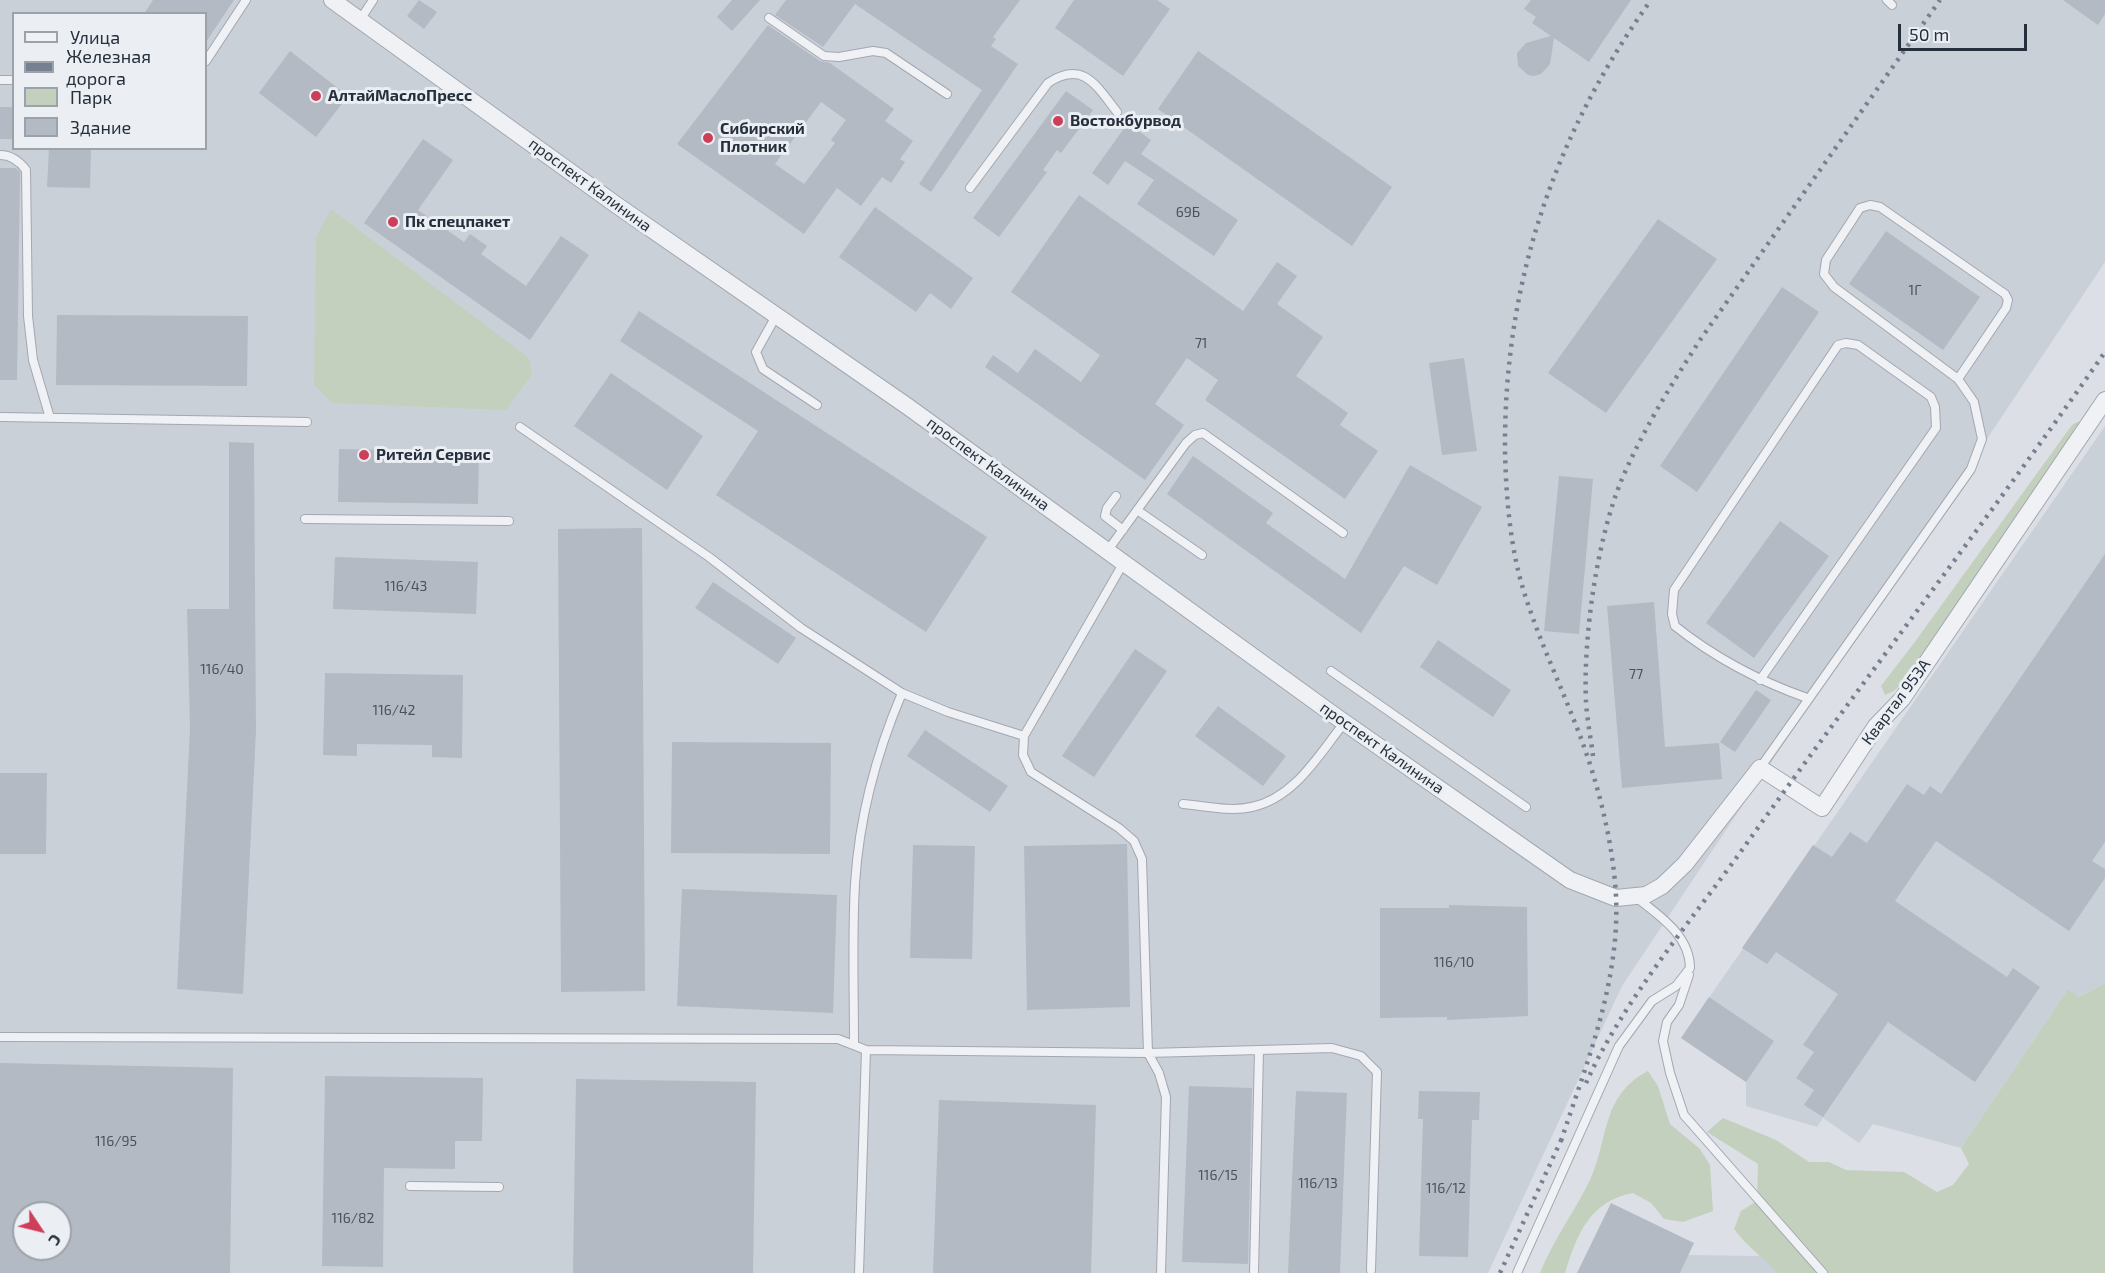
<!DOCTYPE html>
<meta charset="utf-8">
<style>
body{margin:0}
#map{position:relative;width:2105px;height:1273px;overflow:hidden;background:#dce0e6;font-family:"Exo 2",sans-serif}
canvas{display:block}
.legend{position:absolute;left:12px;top:12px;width:195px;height:138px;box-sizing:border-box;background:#ebeff4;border:2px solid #9ca2aa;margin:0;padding:8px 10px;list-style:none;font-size:18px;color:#262f3c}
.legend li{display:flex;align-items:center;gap:12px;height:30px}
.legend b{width:30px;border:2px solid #9ca2aa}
.north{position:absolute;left:12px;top:1201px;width:60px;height:60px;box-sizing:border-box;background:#ebeff4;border:2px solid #9ca2aa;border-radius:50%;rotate:125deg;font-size:16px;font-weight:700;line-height:24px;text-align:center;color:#262f3c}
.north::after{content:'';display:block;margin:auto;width:21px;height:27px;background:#cd3f59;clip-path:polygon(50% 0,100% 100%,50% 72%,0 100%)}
.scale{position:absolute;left:1898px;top:24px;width:129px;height:27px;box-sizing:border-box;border:3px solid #262f3c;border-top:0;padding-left:8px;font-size:18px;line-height:21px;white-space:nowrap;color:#262f3c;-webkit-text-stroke:4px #ebeff4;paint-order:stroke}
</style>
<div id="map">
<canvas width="2105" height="1273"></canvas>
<ul class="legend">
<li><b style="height:8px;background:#eff1f5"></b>Улица</li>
<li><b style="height:8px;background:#768090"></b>Железная дорога</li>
<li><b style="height:16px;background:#c3d0bd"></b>Парк</li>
<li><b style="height:16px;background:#b3bac3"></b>Здание</li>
</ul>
<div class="north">С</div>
<div class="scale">50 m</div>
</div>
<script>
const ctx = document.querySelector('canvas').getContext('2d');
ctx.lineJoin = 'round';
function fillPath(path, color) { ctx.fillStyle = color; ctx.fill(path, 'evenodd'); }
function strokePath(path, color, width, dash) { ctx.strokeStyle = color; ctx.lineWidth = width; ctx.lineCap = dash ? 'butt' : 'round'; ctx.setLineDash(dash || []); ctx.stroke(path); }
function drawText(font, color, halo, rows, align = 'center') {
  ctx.font = font + ' "Exo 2",sans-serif'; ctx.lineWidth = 6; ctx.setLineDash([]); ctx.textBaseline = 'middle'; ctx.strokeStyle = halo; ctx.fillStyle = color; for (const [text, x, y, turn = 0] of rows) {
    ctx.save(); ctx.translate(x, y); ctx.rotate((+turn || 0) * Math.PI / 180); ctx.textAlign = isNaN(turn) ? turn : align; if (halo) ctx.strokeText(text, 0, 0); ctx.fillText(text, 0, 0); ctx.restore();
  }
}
const built = new Path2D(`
 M0 0H2105V262L1622 986 1488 1273H0ZM14 14H206V148H14ZM24 1213H60V1249H24Z
 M2105 426V983L2079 997 2068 989 1961 1148 1873 1124 1859 1143 1823 1118 1817 1127 1746 1106V1082L1681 1038Z
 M1688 1255 1762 1256 1777 1273H1680Z`);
const green = new Path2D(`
 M331 209 529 358 532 375 506 410 332 403 314 385 316 237Z
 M2077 422 2082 423 1905 681 1894 691 1885 695 1881 686 1914 643 2072 425Z
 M2105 983V1273H1777C1763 1257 1746 1246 1734 1229L1741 1211 1757 1201 1758 1164 1707 1132 1723 1118 1776 1140 1809 1162H1829L1846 1170 1904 1172 1937 1192 1953 1185 1969 1164 1961 1148 2068 989 2079 997Z
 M1648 1071 1658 1086 1670 1124 1700 1149 1710 1165 1713 1211 1683 1222 1664 1219 1651 1203 1633 1193C1590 1201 1577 1234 1565 1273H1540C1553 1240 1575 1211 1590 1180 1609 1139 1601 1095 1648 1071Z`);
const building = new Path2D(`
 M153 0H234L206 42V14H144Z
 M419 0 437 12 424 29 407 16Z
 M732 0H760L732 31 717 17Z
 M786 0H1020L993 37 996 39 991 46 1018 64 931 192 919 184 982 90 855 4 823 47 775 15Z
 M1074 0H1157L1170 9 1123 76 1055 28Z
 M1531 0H1631L1589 62 1554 38 1550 64 1541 74 1534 76 1528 75 1518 66 1517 53 1526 43 1551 36 1532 23 1536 17 1524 9Z
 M2063 0H2105V14L2098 25Z
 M768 25 820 61 830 63 894 109 885 121 913 141 900 159 905 162 891 183 882 177 861 206 837 188 804 234 677 144ZM821 102 846 120 831 140 835 143 804 184 775 164Z
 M290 51 348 96 316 137 259 93Z
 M1198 51 1392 187 1352 246 1158 109Z
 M1066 91 1093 110 1061 153 1057 150 1043 170 1047 172 999 237 973 218Z
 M0 107H14V139H0Z
 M1128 123 1151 140 1141 154 1238 220 1214 256 1137 204 1154 180 1125 161 1108 185 1092 173Z
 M423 139 453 160 418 210 464 242 470 234 487 246 481 254 526 286 561 236 589 255 530 340 364 223Z
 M49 148H91L90 188 47 187Z
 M0 168H16L20 172 17 380H0Z
 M1079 195 1243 311 1277 262 1297 276 1277 304 1323 337 1296 376 1348 413 1340 425 1378 451 1345 499 1205 400 1218 380 1187 358 1155 404 1184 425 1145 480 985 367 993 355 1018 373 1035 349 1081 382 1100 355 1011 292Z
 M875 207 973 278 951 309 930 293 916 312 839 257Z
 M1658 219 1717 259 1606 413 1548 373Z
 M1886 231 1980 297 1943 350 1849 284Z
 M1782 287 1819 312 1697 492 1660 466Z
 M639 311 987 537 926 632 716 495 758 431 620 341Z
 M57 315 248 316 247 386 56 385Z
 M1464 358 1477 451 1442 455 1429 363Z
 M611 373 703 436 667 490 574 426Z
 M229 442 254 443 256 731 243 994 177 989 190 729 187 609H229Z
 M339 449 479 452 478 504 338 502Z
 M1193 456 1273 513 1266 523 1345 579 1410 465 1482 507 1437 585 1404 566 1361 633 1167 494Z
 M1559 476 1593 479 1579 634 1544 631Z
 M1780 521 1829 556 1754 658 1706 623Z
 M642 528 645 991 561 992 558 529Z
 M2105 554V842L2092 861 2105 869V878L2069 931 1936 841 1895 901 2007 977 2013 968 2040 987 1975 1082 1888 1022 1823 1117 1804 1105 1814 1090 1796 1078 1814 1052 1803 1045 1838 994 1776 952 1767 964 1742 948 1813 845 1832 857 1850 832 1867 843 1907 784 1924 795 1930 786 1941 794Z
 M335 557 478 562 476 614 333 609Z
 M713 582 796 638 778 664 695 608Z
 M1654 602 1665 747 1719 743 1722 779 1622 788 1607 606Z
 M1438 640 1511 690 1493 717 1420 667Z
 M1135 649 1167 671 1094 777 1062 756Z
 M325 673 463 675 462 758 432 757V745L357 744V756L323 755Z
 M1756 690 1771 700 1735 752 1720 742Z
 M1218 706 1286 756 1263 786 1195 736Z
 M925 730 1008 786 990 812 907 756Z
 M672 742 831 743 830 854 671 853Z
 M0 773H47L46 854H0Z
 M1127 844 1130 1007 1027 1010 1024 846Z
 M913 845 975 846 972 959 910 958Z
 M682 889 837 895 833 1013 677 1006Z
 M1449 905 1527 907 1528 1016 1447 1020V1017L1380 1018V908H1449Z
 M1709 997 1774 1041 1746 1082 1681 1038Z
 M0 1063 233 1068 230 1273H0ZM24 1213H60V1249H24Z
 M325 1076 483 1078 482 1141H455V1169L384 1168 383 1267 322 1266Z
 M576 1079 756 1082 753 1273H573Z
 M1189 1086 1252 1088 1248 1264 1182 1262Z
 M1296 1091 1347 1093 1340 1273H1288Z
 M1419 1091 1480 1092 1479 1120H1472L1468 1257 1419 1256 1423 1119H1418Z
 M939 1100 1096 1105 1091 1273H933Z
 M1611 1203 1694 1243 1680 1273H1577Z`);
const service = new Path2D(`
 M1887 0 1892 5
 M769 18 824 56 839 57 873 51 886 53 947 94
 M360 20 373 0
 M206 61 246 0
 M0 80H14
 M0 155C11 155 20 162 26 170L28 316 33 360 50 418
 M970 188 1048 83C1083 60 1096 85 1117 112
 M776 316 756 352 763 369 817 405
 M0 417 307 422
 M520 427 709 557 801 628 902 693 948 712 1024 736
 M1116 496 1107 508 1105 516 1123 530
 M1137 510 1202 555
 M305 519 509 521
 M1108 550 1186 443 1195 435 1203 433 1343 533
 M1124 562 1024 736 1023 755 1031 772 1119 828 1134 841 1142 859 1148 1053 1159 1073 1166 1097 1161 1273
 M1331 671 1526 807
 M1760 680 1936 428 1935 407 1931 397 1858 345 1846 343 1838 345 1674 590 1672 614 1675 626C1715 658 1759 681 1807 698
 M1760 768 1971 469 1982 439 1974 402 1958 379 1834 287 1824 274 1826 260 1860 208 1870 205 1880 207 2005 294 2008 300 2006 308 1958 379
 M1183 804C1205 806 1230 812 1252 807 1295 798 1319 754 1345 722
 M1689 975 1679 1005 1667 1022 1663 1041 1670 1073 1684 1115 1823 1273
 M0 1037C279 1036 559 1040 838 1039L866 1050
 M854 1044C854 991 852 937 855 884 859 819 877 752 902 693
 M410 1186 499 1187
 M859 1273 866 1050 1148 1053 1332 1048 1361 1056 1377 1072 1371 1270
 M1254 1273 1259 1050
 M1517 1273 1619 1046 1652 1001 1676 986 1690 968C1690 936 1660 916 1637 898`);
const minor = new Path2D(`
 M332 0 615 204 907 406 1338 718 1570 880 1616 898 1646 895 1662 886 1685 864 1760 768 1822 808 1876 726 1902 699 2105 400`);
const rail = new Path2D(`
 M1593 756C1591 739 1587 720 1586 702 1583 638 1597 538 1622 479 1643 430 1671 385 1700 340L1940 0
 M1586 1083C1622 1003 1690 922 1742 850 1861 683 1987 521 2105 352
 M1561 1141C1587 1062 1620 981 1616 896 1613 842 1598 783 1579 733 1561 686 1539 640 1524 592 1510 547 1506 497 1505 450 1504 283 1554 135 1651 0
 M1500 1273 1563 1136`);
const markers = [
 [316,96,6,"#cd3f59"],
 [1058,121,6,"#cd3f59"],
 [708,138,6,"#cd3f59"],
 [393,222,6,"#cd3f59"],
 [364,455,6,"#cd3f59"]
];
const numberNames = [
 ["69Б",1188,212],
 ["1Г",1915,290],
 ["71",1201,343],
 ["116/43",406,586],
 ["116/40",222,669],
 ["77",1636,674],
 ["116/42",394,710],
 ["116/10",1454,962],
 ["116/95",116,1141],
 ["116/15",1218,1175],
 ["116/13",1318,1183],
 ["116/12",1446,1188],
 ["116/82",353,1218]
];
const poiNames = [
 ["АлтайМаслоПресс",328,96],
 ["Востокбурвод",1070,121],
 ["Сибирский",720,129],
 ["Плотник",720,147],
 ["Пк спецпакет",405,222],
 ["Ритейл Сервис",376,455]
];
const streetNames = [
 ["проспект Калинина",590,185,36],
 ["проспект Калинина",988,464,36],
 ["Квартал 953А",1896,702,-53],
 ["проспект Калинина",1382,748,35]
];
fillPath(built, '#cad0d8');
fillPath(green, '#c3d0bd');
fillPath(building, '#b3bac3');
strokePath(service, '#a2a7b0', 10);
strokePath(minor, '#a2a7b0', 18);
strokePath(service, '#eff1f5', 8);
strokePath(minor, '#eff1f5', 16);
strokePath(rail, '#768090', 4.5, [3, 6]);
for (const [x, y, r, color] of markers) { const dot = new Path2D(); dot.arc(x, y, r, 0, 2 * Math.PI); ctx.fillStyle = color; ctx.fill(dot); strokePath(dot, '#ebeff4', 2); }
drawText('14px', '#49525e', null, numberNames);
drawText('bold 16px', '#262f3c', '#ebeff4', poiNames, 'left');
drawText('16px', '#262f3c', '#ebeff4', streetNames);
</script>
